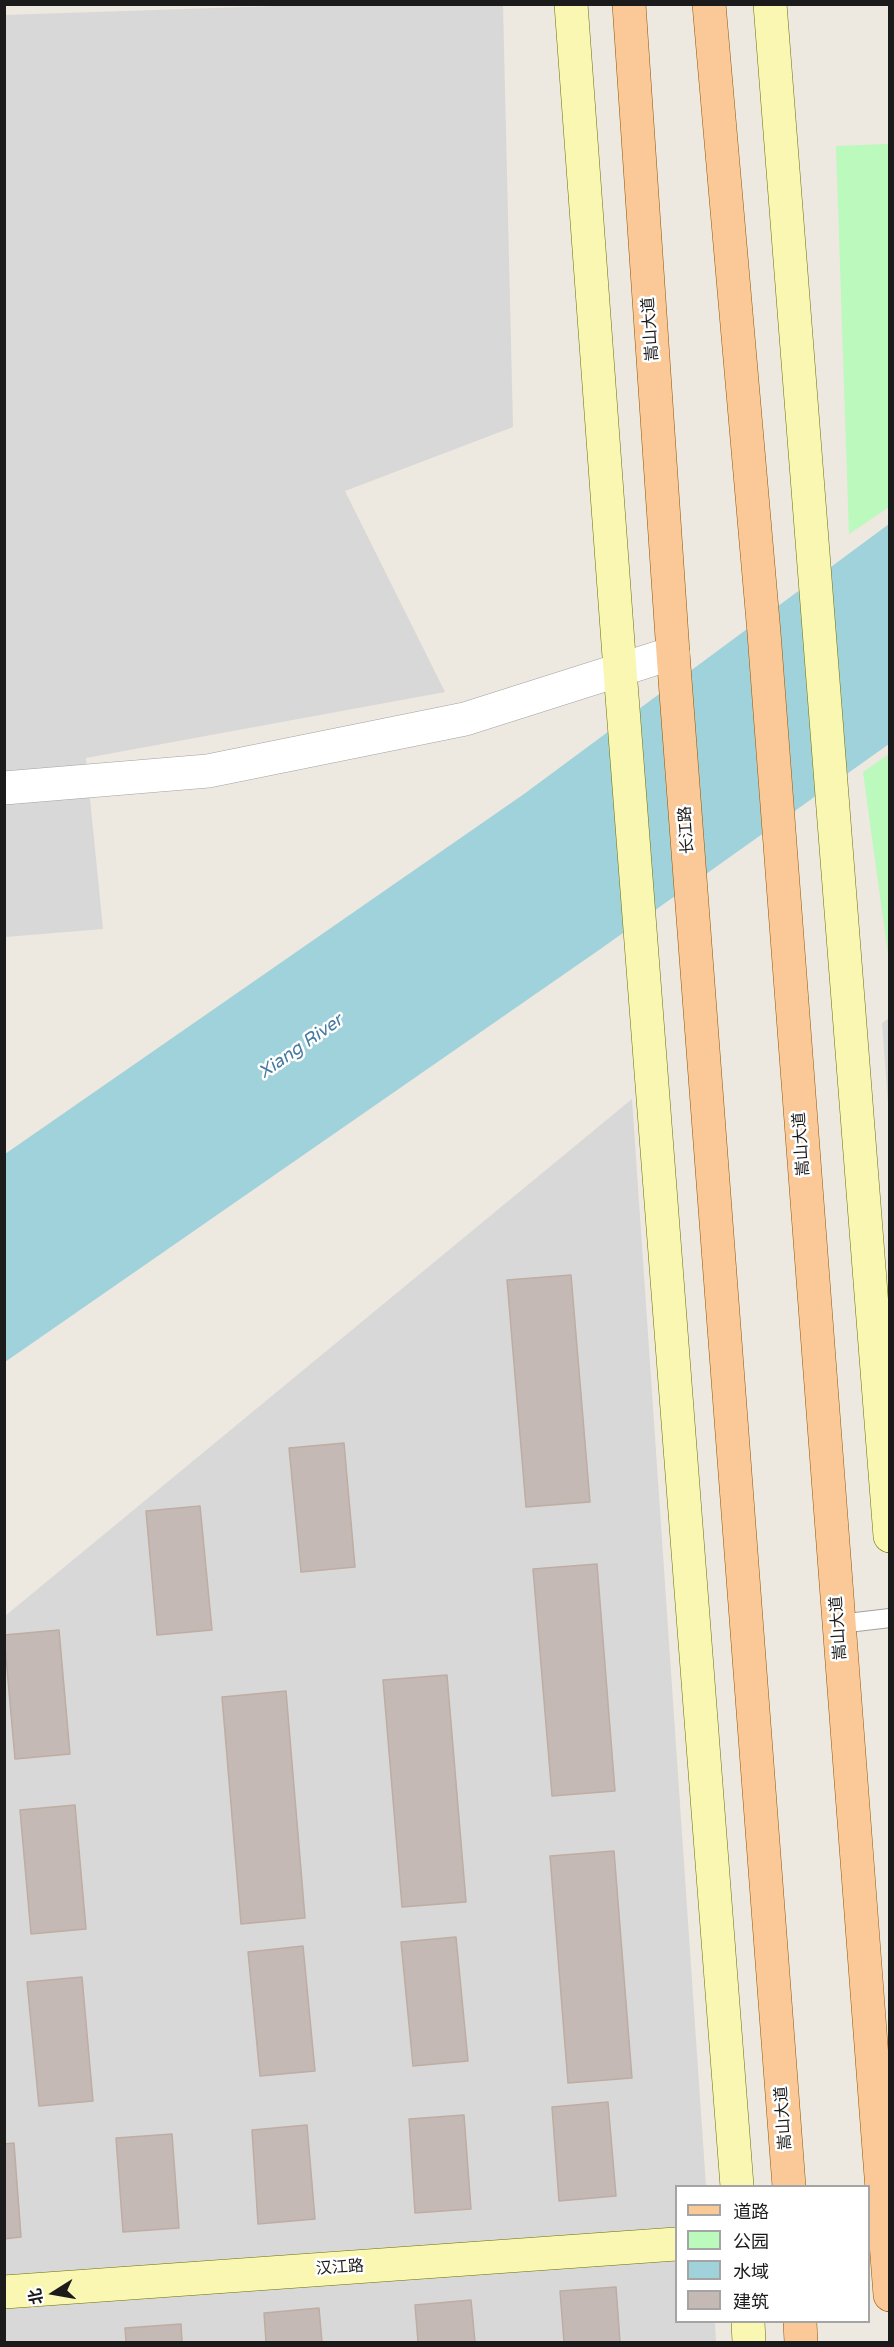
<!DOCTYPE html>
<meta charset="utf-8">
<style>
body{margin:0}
#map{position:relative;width:894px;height:2347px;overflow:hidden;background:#ede8e0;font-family:"Varela Round","Noto Sans SC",sans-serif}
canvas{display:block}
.frame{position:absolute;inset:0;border:6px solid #1b1b1b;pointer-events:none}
.legend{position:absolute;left:675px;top:2185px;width:195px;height:138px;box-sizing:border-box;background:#fff;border:2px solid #a4a4a4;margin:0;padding:8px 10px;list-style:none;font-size:18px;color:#1b1b1b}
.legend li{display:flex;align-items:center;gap:12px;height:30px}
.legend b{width:30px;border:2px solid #a4a4a4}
.north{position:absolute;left:24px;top:2263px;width:60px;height:60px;-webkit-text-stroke:4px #fff;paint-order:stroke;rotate:259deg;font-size:16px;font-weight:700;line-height:24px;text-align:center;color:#1b1b1b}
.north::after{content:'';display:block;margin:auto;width:21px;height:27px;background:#1b1b1b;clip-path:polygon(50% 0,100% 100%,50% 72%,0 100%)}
</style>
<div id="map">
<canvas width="894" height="2347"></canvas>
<div class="frame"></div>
<ul class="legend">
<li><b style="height:8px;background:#fbc897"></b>道路</li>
<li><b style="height:16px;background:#bbf9bc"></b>公园</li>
<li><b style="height:16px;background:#a0d2db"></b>水域</li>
<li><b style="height:16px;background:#c4b9b4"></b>建筑</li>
</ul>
<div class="north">北</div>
</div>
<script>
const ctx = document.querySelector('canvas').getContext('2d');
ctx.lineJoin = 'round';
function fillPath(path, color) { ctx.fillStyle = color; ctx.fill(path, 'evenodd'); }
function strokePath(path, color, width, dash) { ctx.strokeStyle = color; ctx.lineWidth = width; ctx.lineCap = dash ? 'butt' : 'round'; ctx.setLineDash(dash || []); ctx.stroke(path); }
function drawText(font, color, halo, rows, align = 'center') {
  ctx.font = font + ' "Varela Round","Noto Sans SC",sans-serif'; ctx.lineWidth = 5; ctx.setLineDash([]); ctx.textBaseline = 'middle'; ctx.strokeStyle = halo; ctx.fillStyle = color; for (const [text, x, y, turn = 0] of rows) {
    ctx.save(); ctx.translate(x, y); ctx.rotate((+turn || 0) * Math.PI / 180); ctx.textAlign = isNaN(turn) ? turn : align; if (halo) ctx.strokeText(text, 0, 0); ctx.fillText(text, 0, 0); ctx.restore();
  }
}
const residential = new Path2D(`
 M305 5H503L513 427 345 491 445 692 86 758 103 929 5 937 4 15Z
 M889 1018V1117L882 1023Z
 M632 1099 706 2186H676V2322H715L716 2342H5V1616Z`);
const park = new Path2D(`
 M889 144V507L849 534 836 146Z
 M889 754V962L863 772Z`);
const water = new Path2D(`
 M889 524V744L599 950 5 1362V1154L524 794Z`);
const building = new Path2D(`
 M571 1275 590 1502 526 1507 507 1280Z
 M344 1443 355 1567 301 1572 289 1448Z
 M200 1506 212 1630 157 1635 146 1511Z
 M597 1564 615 1791 552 1796 533 1569Z
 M59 1630 70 1754 15 1759 4 1635Z
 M447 1675 466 1902 402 1907 383 1680Z
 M286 1691 305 1918 241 1924 222 1697Z
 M75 1805 86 1929 31 1934 20 1810Z
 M614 1851 632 2078 568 2083 550 1856Z
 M456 1937 468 2061 413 2066 401 1942Z
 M303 1946 315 2071 260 2076 248 1952Z
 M82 1977 93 2101 39 2106 27 1982Z
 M608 2102 616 2196 559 2201 552 2107Z
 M464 2115 471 2209 415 2213 409 2119Z
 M307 2125 315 2219 258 2224 252 2130Z
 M172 2134 179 2228 123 2232 116 2138Z
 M14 2143 21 2237 4 2239V2144Z
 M616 2287 620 2342H564L560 2291Z
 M471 2300 475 2342H418L415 2305Z
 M319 2308 322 2342H266L264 2313Z
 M181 2324 182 2342H126L125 2328Z`);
const lane = new Path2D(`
 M839 1624 890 1618`);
const street = new Path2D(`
 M4 788 208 771 465 719 673 653`);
const secondary = new Path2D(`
 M571 4 620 670 737 2186
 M770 4 890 1536
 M4 2292 676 2244
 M748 2322 749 2342`);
const primary = new Path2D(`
 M629 4 673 653 789 2186
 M709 4 764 633 890 2295
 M800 2322 801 2342`);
const streetNames = [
 ["嵩山大道",651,329,-94],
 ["长江路",687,830,-94],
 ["嵩山大道",802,1144,-94],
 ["嵩山大道",839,1628,-94],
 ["嵩山大道",784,2118,-94],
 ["汉江路",340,2268,-4]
];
const waterNames = [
 ["Xiang River",301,1047,-35]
];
fillPath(residential, '#d9d8d8');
fillPath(park, '#bbf9bc');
fillPath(water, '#a0d2db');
fillPath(building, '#c4b9b4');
strokePath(building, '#beada3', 1.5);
strokePath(lane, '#a2a2a2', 20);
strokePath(street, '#a2a2a2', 34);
strokePath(secondary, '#6b6f05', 34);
strokePath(primary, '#915700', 34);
strokePath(lane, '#fff', 18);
strokePath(street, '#fff', 33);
strokePath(secondary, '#f9f7b2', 33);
strokePath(primary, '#fbc897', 33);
drawText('16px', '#1b1b1b', '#fff', streetNames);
drawText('italic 18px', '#467aa1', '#fff', waterNames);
</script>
